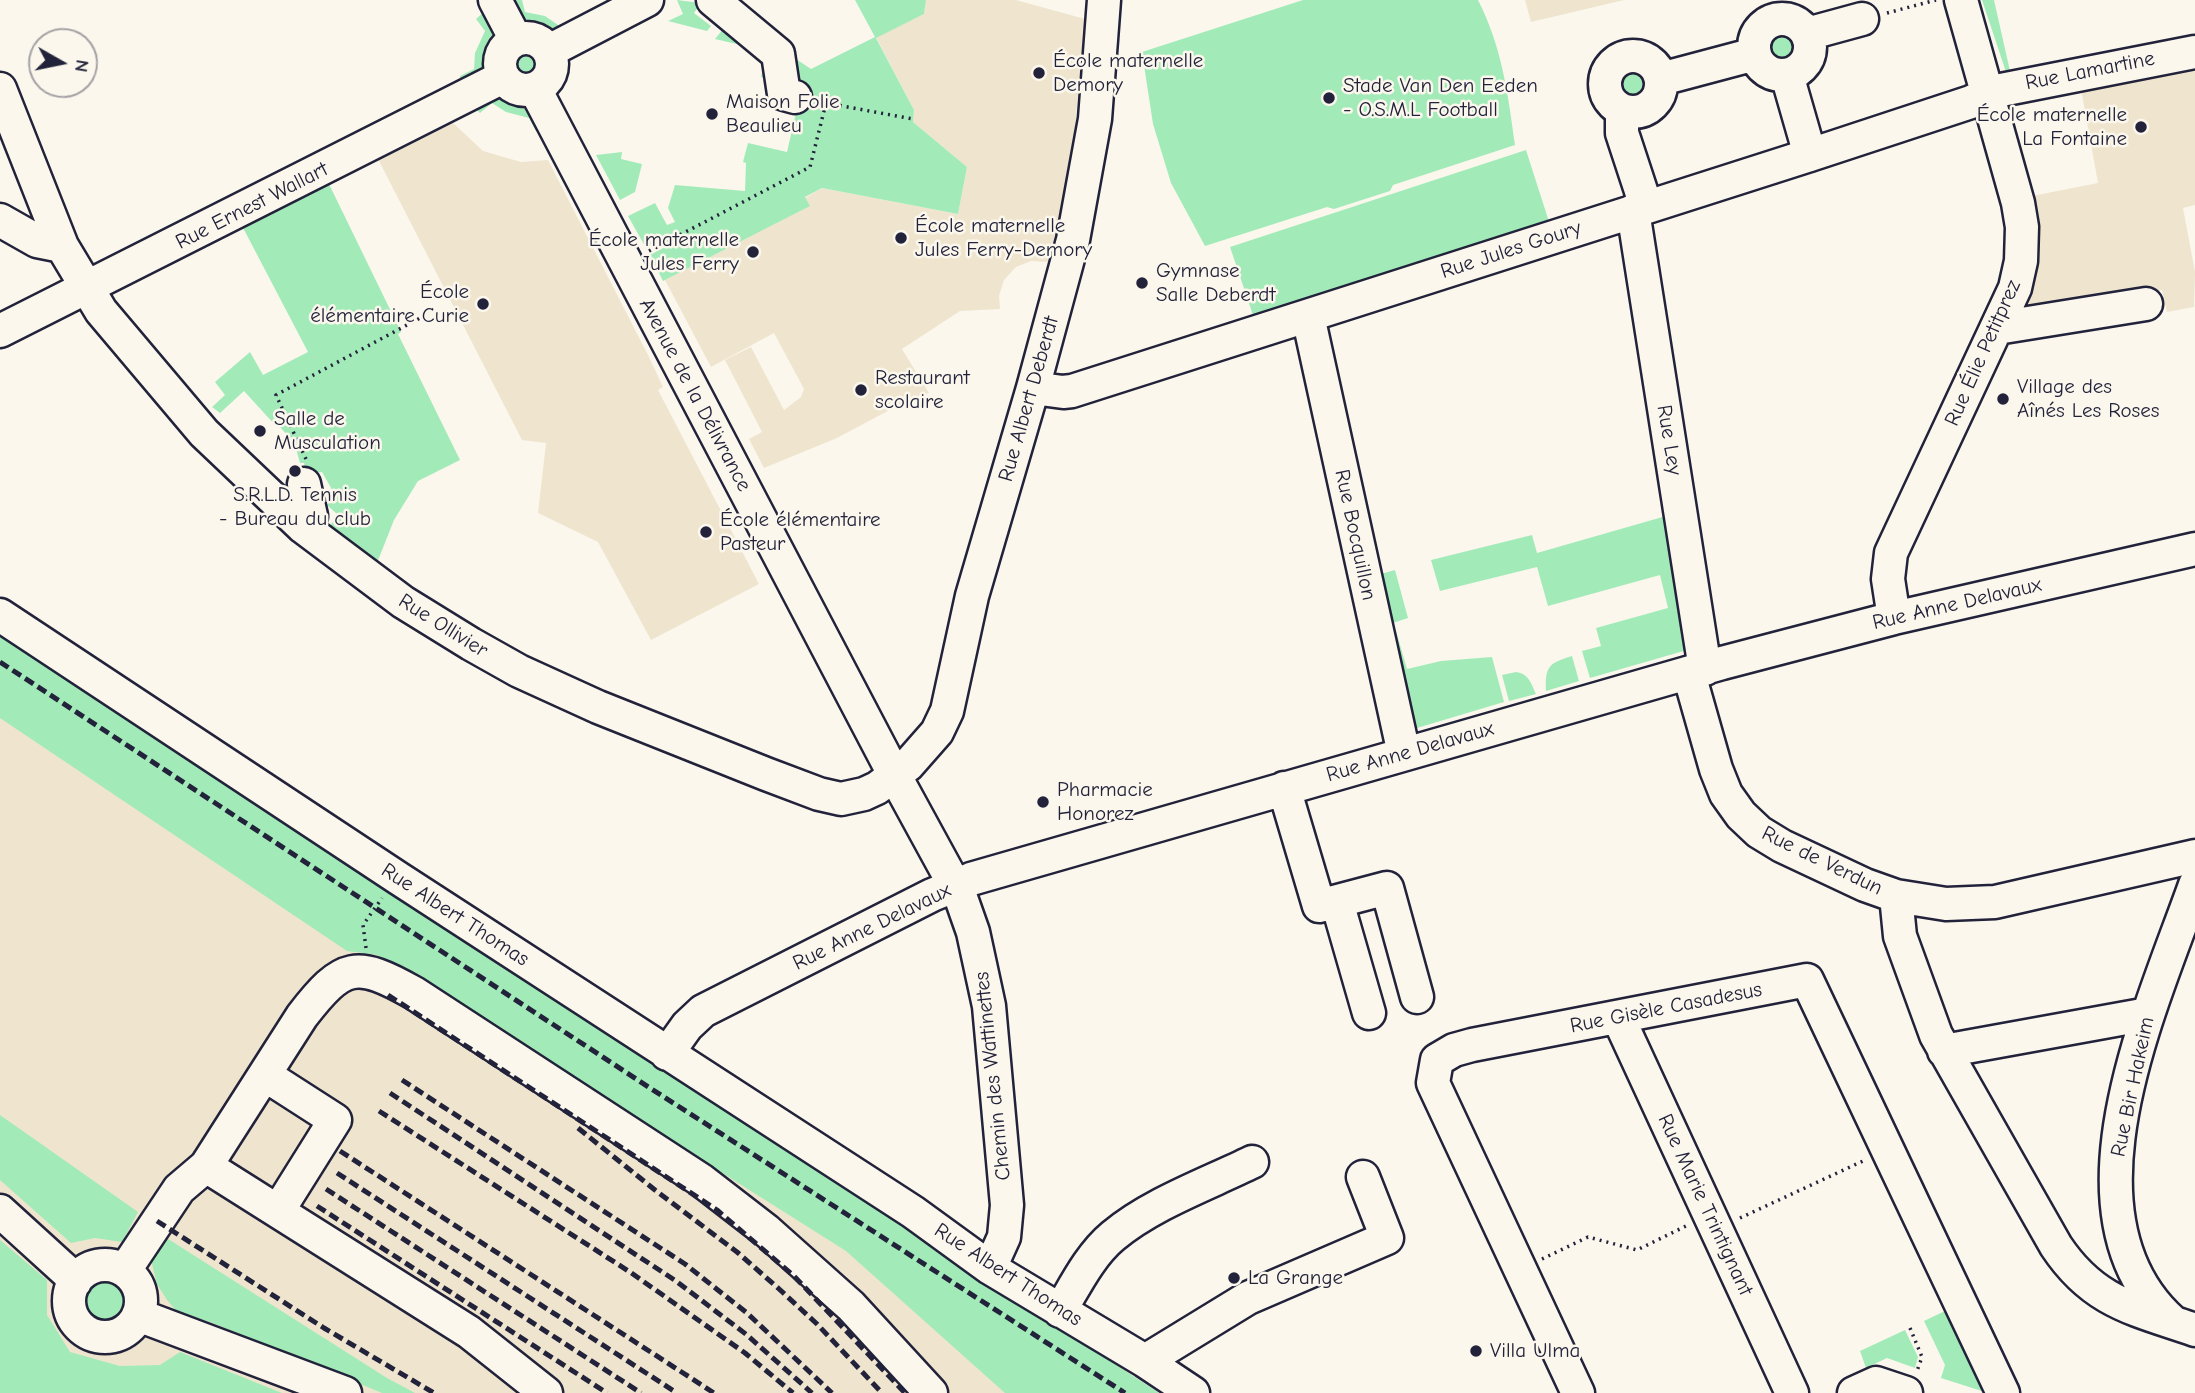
<!DOCTYPE html>
<meta charset="utf-8">
<style>
body{margin:0}
#map{position:relative;width:2195px;height:1393px;overflow:hidden;background:#fbf7ec;font-family:"Comic Neue",sans-serif}
canvas{display:block}
.north{position:absolute;left:28px;top:28px;width:70px;height:70px;box-sizing:border-box;background:#fbf7ec;border:2px solid #a4a2a5;border-radius:50%;rotate:99deg;font-size:19px;font-weight:700;line-height:28px;text-align:center;color:#22223b}
.north::after{content:'';display:block;margin:auto;width:24px;height:32px;background:#22223b;clip-path:polygon(50% 0,100% 100%,50% 72%,0 100%)}
</style>
<div id="map">
<canvas width="2195" height="1393"></canvas>
<div class="north">N</div>
</div>
<script>
const ctx = document.querySelector('canvas').getContext('2d');
ctx.lineJoin = 'round';
function fillPath(path, color) { ctx.fillStyle = color; ctx.fill(path, 'evenodd'); }
function strokePath(path, color, width, dash) { ctx.strokeStyle = color; ctx.lineWidth = width; ctx.lineCap = dash ? 'butt' : 'round'; ctx.setLineDash(dash || []); ctx.stroke(path); }
function drawText(font, color, halo, rows, align = 'center') {
  ctx.font = font + ' "Comic Neue",sans-serif'; ctx.lineWidth = 5; ctx.setLineDash([]); ctx.textBaseline = 'middle'; ctx.strokeStyle = halo; ctx.fillStyle = color; for (const [text, x, y, turn = 0] of rows) {
    ctx.save(); ctx.translate(x, y); ctx.rotate((+turn || 0) * Math.PI / 180); ctx.textAlign = isNaN(turn) ? turn : align; if (halo) ctx.strokeText(text, 0, 0); ctx.fillText(text, 0, 0); ctx.restore();
  }
}
const built = new Path2D(`
 M926 0H1016L1085 19 1073 149 1049 262 1031 261 1016 267 1004 280 999 296 1000 309 960 311 902 349 929 393 914 397 837 438 764 468 749 439 762 432 725 360 751 347 784 410 801 397 804 389 774 333 711 367 665 280 809 206 805 198 822 188 958 214 967 167 913 122 914 110 876 37 924 14Z
 M1525 0H1624L1531 22Z
 M2195 67V205L2183 208 2195 272 2194 307 2167 312 2162 290 2017 312 2036 279V210L2032 196 2098 183 2081 89Z
 M450 120 483 151 521 162 548 160 648 355 663 387 658 390 759 584 651 640 598 542 538 513 546 443 522 440 377 157Z
 M0 634 388 890 1159 1393H0Z`);
const green = new Path2D(`
 M508 0H522L525 12 545 16 561 27 575 18 582 26 548 38 524 27Z
 M677 0 701 3 694 13 711 26 707 31 668 21 683 14Z
 M855 0H926L924 14 876 38 914 110 913 122 967 167 958 214 822 188 805 197 810 206 663 281 650 255 675 242 672 235 646 248 628 216 655 203 667 225 675 222 668 208 675 185 745 191 746 163 743 162 748 143 787 152 798 104 774 80 761 77 767 51 715 39 733 17 811 69 875 37Z
 M1303 0H1478C1502 47 1508 94 1515 145L1393 185 1390 191 1334 209 1327 207 1205 246 1171 183 1153 124 1142 52Z
 M1982 0H1994L2010 71 2006 72Z
 M486 10 498 36 492 66 462 90 460 76 474 69 475 53 485 31 476 19Z
 M1765 47a18 18 0 1 1 36 0a18 18 0 1 1-36 0Z
 M508 64a18 18 0 1 1 36 0a18 18 0 1 1-36 0Z
 M1613 84a19 19 0 1 1 38 0a19 19 0 1 1-38 0Z
 M506 93 522 98 540 131H536L529 118 506 112 492 103 480 113 470 103Z
 M1526 150 1551 228 1256 324 1230 247Z
 M622 152 621 159 642 164 635 192 620 200 596 155Z
 M328 182 401 332 398 334 460 460 418 481 394 520 375 568 326 531 338 515 327 505 335 495 322 472 307 474 304 463H300L293 438 292 440 277 424 275 425 244 391 220 413 212 407 225 395 215 382 250 352 263 375 308 352 241 224Z
 M1673 514 1694 648 1590 678 1582 651 1601 646 1596 628 1668 608 1660 575 1548 606 1537 567 1440 591 1431 560 1532 535 1537 553Z
 M1395 570 1408 618 1387 625 1377 575Z
 M1396 631 1407 669 1441 661 1492 657 1504 702 1417 728 1408 722 1389 633Z
 M0 634 1159 1393H1005L846 1251 377 955 347 951 0 718Z
 M1572 656 1579 681 1546 691C1545 666 1549 663 1572 656Z
 M1516 672C1529 674 1531 683 1536 694L1509 701 1502 675Z
 M0 1115 138 1212 122 1242 95 1238 71 1243 0 1180Z
 M165 1237 387 1378 415 1393H382L210 1322 179 1314 167 1300 157 1284 151 1260Z
 M0 1240 47 1280V1315L70 1352 120 1366 160 1365 180 1352 282 1393H0Z
 M82 1302a23 23 0 1 1 46 0a23 23 0 1 1-46 0Z
 M1949 1309 1988 1393 1941 1378 1945 1365 1924 1321Z
 M1905 1330 1918 1357 1915 1368 1887 1358 1866 1368 1860 1351Z`);
const path = new Path2D(`
 M1887 13 1936 0
 M826 103 913 119
 M649 251 810 167 826 103
 M306 459 276 395 422 317
 M366 948 363 925 382 898
 M1740 1218 1863 1161
 M1542 1259 1588 1237 1637 1250 1686 1226
 M1910 1328 1922 1357 1917 1371`);
const minor = new Path2D(`
 M495 0 516 40
 M713 0 778 54 784 94 795 97
 M1754 47a28 28 0 1 1 56 0a28 28 0 1 1-56 0Z
 M1807 34 1862 19
 M500 64a26 26 0 1 1 52 0a26 26 0 1 1-52 0Z
 M549 51 647 0
 M1605 84a28 28 0 1 1 56 0a28 28 0 1 1-56 0Z
 M1787 75 1810 155
 M1661 79 1755 54
 M0 89 62 246 101 311 204 433 303 527 403 602 471 644 519 671 598 707 766 774 819 794 841 799 864 794 877 788 908 765 937 732 947 711 972 596 1033 388 1073 240 1095 119 1104 0
 M535 89 895 776 960 895 973 932 989 1006 1007 1205 1004 1237 990 1268
 M1622 111V133L1646 206
 M1633 211 1705 669
 M0 220 37 241 62 246
 M1308 316 1404 754
 M1997 328 2146 304
 M0 331 503 77
 M1033 388 1063 392 1072 391 1810 155 1971 102 1996 91 2195 52
 M303 527 311 516 304 484
 M0 615 398 878 913 1212 990 1268 1145 1361 1193 1393
 M1894 618 1888 579 1891 553 2015 288 2021 261 2022 227 2018 203 1961 0
 M1689 674 1716 769 1726 794 1741 815 1759 832 1782 846 1865 885 1896 896 1900 936 1936 1035 2056 1246C2094 1303 2135 1309 2195 1330
 M1284 788 1319 906 1387 888 1417 997
 M1896 896 1946 904 1995 902 2195 856
 M1337 902 1369 1013
 M1618 1017 1792 1393
 M1944 1051 2148 1014
 M667 1054 687 1026 703 1011 932 895 971 879 1722 663 1894 618 2195 549
 M265 1075 335 1120 278 1211
 M206 1166 469 1332 546 1393
 M0 1211 67 1272 75 1282
 M69 1301a36 36 0 1 1 72 0a36 36 0 1 1-72 0Z
 M125 1270 179 1189 206 1166 302 1016C343 963 356 960 414 993L701 1180 767 1231 851 1306 931 1393
 M1060 1311C1075 1286 1090 1255 1113 1236 1151 1204 1207 1184 1252 1162
 M138 1315 345 1393
 M2173 1322C2053 1216 2152 1007 2195 885
 M1145 1361 1248 1298 1387 1238 1363 1177
 M1578 1393 1433 1083 1437 1060 1454 1050 1472 1045 1807 980 2003 1393
 M1854 1393 1876 1383 1906 1393`);
const rail = new Path2D(`
 M0 662 650 1088 1125 1393
 M388 995 717 1210 794 1276 905 1393
 M402 1080 685 1264 747 1313 832 1393
 M390 1093 676 1281 747 1335 812 1393
 M379 1111 630 1272 745 1353 793 1393
 M578 1128 655 1190 737 1252 778 1288 817 1324 882 1393
 M340 1151 714 1393
 M337 1173 677 1393
 M326 1189 641 1393
 M317 1206 607 1393
 M157 1221 324 1328 434 1393`);
const markers = [
 [1039,73,7,"#22223b"],
 [1329,98,7,"#22223b"],
 [712,114,7,"#22223b"],
 [2141,127,7,"#22223b"],
 [901,238,7,"#22223b"],
 [753,252,7,"#22223b"],
 [1142,283,7,"#22223b"],
 [483,304,7,"#22223b"],
 [861,390,7,"#22223b"],
 [2003,399,7,"#22223b"],
 [260,431,7,"#22223b"],
 [295,471,7,"#22223b"],
 [706,532,7,"#22223b"],
 [1043,802,7,"#22223b"],
 [1234,1278,7,"#22223b"],
 [1476,1351,7,"#22223b"]
];
const poiNames = [
 ["École maternelle",1053,61],
 ["Demory",1053,85],
 ["Stade Van Den Eeden",1343,86],
 ["- O.S.M.L Football",1343,110],
 ["Maison Folie",726,102],
 ["Beaulieu",726,126],
 ["École maternelle",2127,115,"right"],
 ["La Fontaine",2127,139,"right"],
 ["École maternelle",915,226],
 ["Jules Ferry-Demory",915,250],
 ["École maternelle",739,240,"right"],
 ["Jules Ferry",739,264,"right"],
 ["Gymnase",1156,271],
 ["Salle Deberdt",1156,295],
 ["École",469,292,"right"],
 ["élémentaire Curie",469,316,"right"],
 ["Restaurant",875,378],
 ["scolaire",875,402],
 ["Village des",2017,387],
 ["Aînés Les Roses",2017,411],
 ["Salle de",274,419],
 ["Musculation",274,443],
 ["S.R.L.D. Tennis",295,495,"center"],
 ["- Bureau du club",295,519,"center"],
 ["École élémentaire",720,520],
 ["Pasteur",720,544],
 ["Pharmacie",1057,790],
 ["Honorez",1057,814],
 ["La Grange",1248,1278],
 ["Villa Ulma",1490,1351]
];
const streetNames = [
 ["Rue Lamartine",2090,71,-11],
 ["Rue Ernest Wallart",252,206,-27],
 ["Rue Jules Goury",1511,250,-18],
 ["Rue Élie Petitprez",1983,353,-66],
 ["Avenue de la Délivrance",695,395,62],
 ["Rue Albert Deberdt",1029,399,-74],
 ["Rue Ley",1669,440,81],
 ["Rue Bocquillon",1355,535,78],
 ["Rue Anne Delavaux",1957,604,-13],
 ["Rue Ollivier",443,626,32],
 ["Rue Anne Delavaux",1410,752,-16],
 ["Rue de Verdun",1822,861,26],
 ["Rue Albert Thomas",455,915,33],
 ["Rue Anne Delavaux",872,927,-26],
 ["Rue Gisèle Casadesus",1666,1008,-11],
 ["Chemin des Wattinettes",993,1076,-96],
 ["Rue Bir Hakeim",2133,1087,-78],
 ["Rue Marie Trintignant",1705,1205,65],
 ["Rue Albert Thomas",1008,1275,33]
];
fillPath(built, '#efe5cf');
fillPath(green, '#a2ebb9');
strokePath(minor, '#22223b', 37);
strokePath(path, '#22223b', 3.5, [2, 5]);
strokePath(minor, '#fbf7ec', 32);
strokePath(rail, '#22223b', 5, [10, 5]);
for (const [x, y, r, color] of markers) { const dot = new Path2D(); dot.arc(x, y, r, 0, 2 * Math.PI); ctx.fillStyle = color; ctx.fill(dot); strokePath(dot, '#fbf7ec', 2.5); }
drawText('21px', '#22223b', '#fbf7ec', poiNames, 'left');
drawText('21px', '#22223b', '#fbf7ec', streetNames);
</script>
